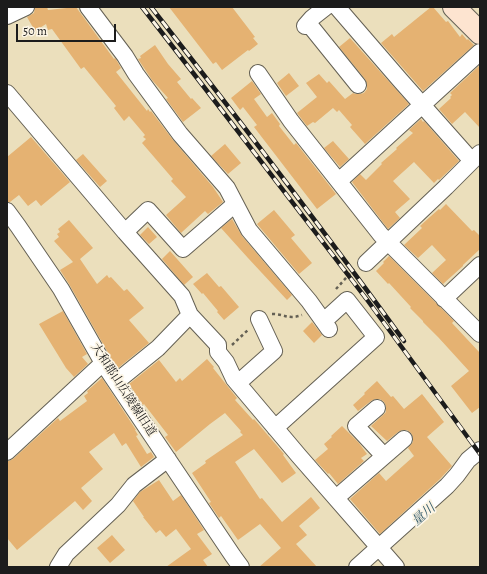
<!DOCTYPE html>
<meta charset="utf-8">
<style>
body{margin:0}
#map{position:relative;width:487px;height:574px;overflow:hidden;background:#ebdfbc;font-family:Alegreya,serif}
canvas{display:block}
.frame{position:absolute;inset:0;border:8px solid #1c1c1c;pointer-events:none}
.scale{position:absolute;left:16px;top:24px;width:100px;height:18px;box-sizing:border-box;border:2px solid #1c1c1c;border-top:0;padding-left:5px;font-size:12px;line-height:14px;white-space:nowrap;color:#1c1c1c;-webkit-text-stroke:3px #fcf5e5;paint-order:stroke}
</style>
<div id="map">
<canvas width="487" height="574"></canvas>
<div class="frame"></div>
<div class="scale">50 m</div>
</div>
<script>
const ctx = document.querySelector('canvas').getContext('2d');
ctx.lineJoin = 'round';
function fillPath(path, color) { ctx.fillStyle = color; ctx.fill(path, 'evenodd'); }
function strokePath(path, color, width, dash) { ctx.strokeStyle = color; ctx.lineWidth = width; ctx.lineCap = dash ? 'butt' : 'round'; ctx.setLineDash(dash || []); ctx.stroke(path); }
function drawText(font, color, halo, rows, align = 'center') {
  ctx.font = font + ' Alegreya,"Noto Serif JP",serif'; ctx.lineWidth = 3.5; ctx.setLineDash([]); ctx.textBaseline = 'middle'; ctx.strokeStyle = halo; ctx.fillStyle = color; for (const [text, x, y, turn = 0] of rows) {
    ctx.save(); ctx.translate(x, y); ctx.rotate((+turn || 0) * Math.PI / 180); ctx.textAlign = isNaN(turn) ? turn : align; if (halo) ctx.strokeText(text, 0, 0); ctx.fillText(text, 0, 0); ctx.restore();
  }
}
const building = new Path2D(`
 M35 7H47L48 10 76 7 114 59 115 58 117 61 121 68 116 72 147 111 148 109 150 112 151 111 173 140 213 187 223 202 208 214 205 211 181 233 166 215 186 197 171 181 173 179 142 143 146 139 143 137 145 135 129 116 124 121 114 108 116 106 84 67 81 69 52 29 48 30 46 24 35 31 27 17 34 13Z
 M169 7H232L255 37 253 38 258 44 249 51 248 50 222 70 216 62 213 64Z
 M431 7H433L446 22 448 21 460 37 462 34 467 40 468 39 474 45 423 91 381 43 392 34 394 37Z
 M350 38 409 104 365 144 350 127 352 125 339 110 337 112 333 108 315 123 313 122 307 126 297 113 317 97 306 83 319 74 327 83 329 81 345 99 353 93 355 94H360L364 93 367 89V84L365 79 339 47Z
 M155 45 168 64 181 79 177 82 191 99 192 98 201 108 183 122 166 99 168 98 152 80 138 59 141 58 140 56Z
 M480 65V128L465 112 452 124 439 109 451 98 450 97 452 95 450 93Z
 M289 73 299 86 286 96 277 83Z
 M252 81 261 94 254 99 267 117 272 113 280 124 279 126 294 145 296 143 336 194 317 209 254 127 257 125 243 107 240 110 231 98Z
 M421 119 423 122 424 121 459 161 439 180 438 179 434 183 414 162 393 181 410 199 395 212 400 218 388 229 352 182 360 174 366 180 382 164 381 163 397 149 396 148 413 133 409 130Z
 M31 137 70 182 41 206 36 200 28 206 19 195 10 202H7V157Z
 M333 141 349 159 340 167 324 148Z
 M225 144 241 163 228 174 211 156Z
 M83 154 107 181 100 187 76 160Z
 M446 204 472 231 474 230 480 236V249L463 265V266L443 284 432 273 446 260 432 245 418 258 404 245 422 228 420 226 431 216 439 209 440 210Z
 M274 210 295 235 291 238 312 263 299 274 257 224Z
 M232 219 242 236 292 295 287 300 248 258 221 228Z
 M69 220 93 248 80 259 97 284 107 275 109 278 111 277 124 291 127 289 144 308 129 320 149 343 118 368 111 358 69 284 60 270 73 262 54 241 59 237 57 234 60 232 58 229Z
 M148 227 157 237 149 244 140 235Z
 M170 251 193 277 184 285 162 259Z
 M389 256 454 321 452 323 480 353V407L472 413 451 386 469 371 438 337 423 322V321L410 308 411 307 389 283 388 284 376 271 384 263 383 262Z
 M207 273 219 287 221 286 239 307 224 320 217 312 218 311 203 293 202 294 193 284Z
 M63 311 87 354 82 357 88 364 74 377 66 368 39 324Z
 M312 322 322 335 314 343 303 331Z
 M207 359 214 367 213 368 237 398 235 400 253 420 254 419 284 454 283 455 296 473 282 483 254 449 235 462 260 499 262 498 282 522 311 497 320 508 299 526 307 535 296 544 317 567H259L281 548 260 524 238 540 221 516 219 518 209 503 211 502 192 473 206 463 205 461 243 435 240 432 241 431 225 413 210 424 176 452 165 437 168 435 144 404 143 405 129 384 159 360 176 382 180 378 182 381Z
 M102 378 136 430H135L138 435 136 436 147 454 151 452 154 457 141 467 126 443 122 446 114 433 89 452 103 469 81 488 92 501 83 510 75 501 17 550 7 538V461H9L13 459 58 418 60 421 87 401 84 396 88 393 87 391Z
 M377 381 391 397 393 396 404 409 422 394 444 422 427 437 452 466 440 479 380 534 350 499 379 473 386 481 414 456 408 448 413 442V437L411 433 407 430H402L398 432 387 441 371 426 383 415 386 412V406L384 402 380 399H375L371 401 358 411 353 405 365 394 364 393Z
 M342 426 359 443 367 454 361 458 364 461 338 484 329 473 328 474 315 460 328 449 324 444 332 437 331 436Z
 M159 480 173 501 181 495 204 530 197 534 212 554 203 560 208 567H166L191 549 176 529 166 537 160 530 156 533 143 517H144L133 501 140 492Z
 M112 535 125 550 110 563 97 548Z`);
const path = new Path2D(`
 M336 289 354 269
 M272 314C285 314 288 320 302 315
 M232 345 249 329`);
const street = new Path2D(`
 M88 7 125 56 136 74 180 134 227 188 249 230 309 301 329 329
 M337 7 400 80 472 161
 M7 16 26 7
 M308 23 358 85
 M305 26 312 18 326 7
 M258 73 291 121 381 235 480 334
 M7 93 125 232 182 296 190 315 218 345V352L226 362 234 379 245 392 299 456 396 567
 M339 181 480 52
 M7 211 18 226 61 289 103 363 233 556 241 567
 M125 232 148 210 183 249 235 204
 M366 263 446 187 480 153
 M444 299 480 265
 M116 382 158 348 190 315
 M238 383 274 351 259 319
 M377 408 356 426 384 456
 M275 428 376 337 347 300 324 321
 M7 452 103 363
 M336 498 404 439
 M58 567 66 554 118 505 134 485 168 459
 M357 567 447 486 457 475 468 460 480 450`);
const secondary = new Path2D(`
 M454 7 480 33`);
const rail = new Path2D(`
 M142 7 204 87 368 301 480 454
 M151 7C237 117 322 228 404 341`);
const streetNames = [
 ["大和郡山広陵線旧道",123,390,57]
];
const waterNames = [
 ["量川",424,515,-41]
];
fillPath(building, '#e5b272');
strokePath(street, '#646054', 18);
strokePath(secondary, '#646054', 24);
strokePath(path, '#646054', 2.5, [3, 3]);
strokePath(street, '#fff', 16);
strokePath(secondary, '#fde4d0', 22);
strokePath(rail, '#1c1c1c', 4.5);
strokePath(rail, '#fcf5e5', 3, [9]);
drawText('12px', '#1c1c1c', '#fcf5e5', streetNames);
drawText('italic 13px', '#335b6c', '#fcf5e5', waterNames);
</script>
